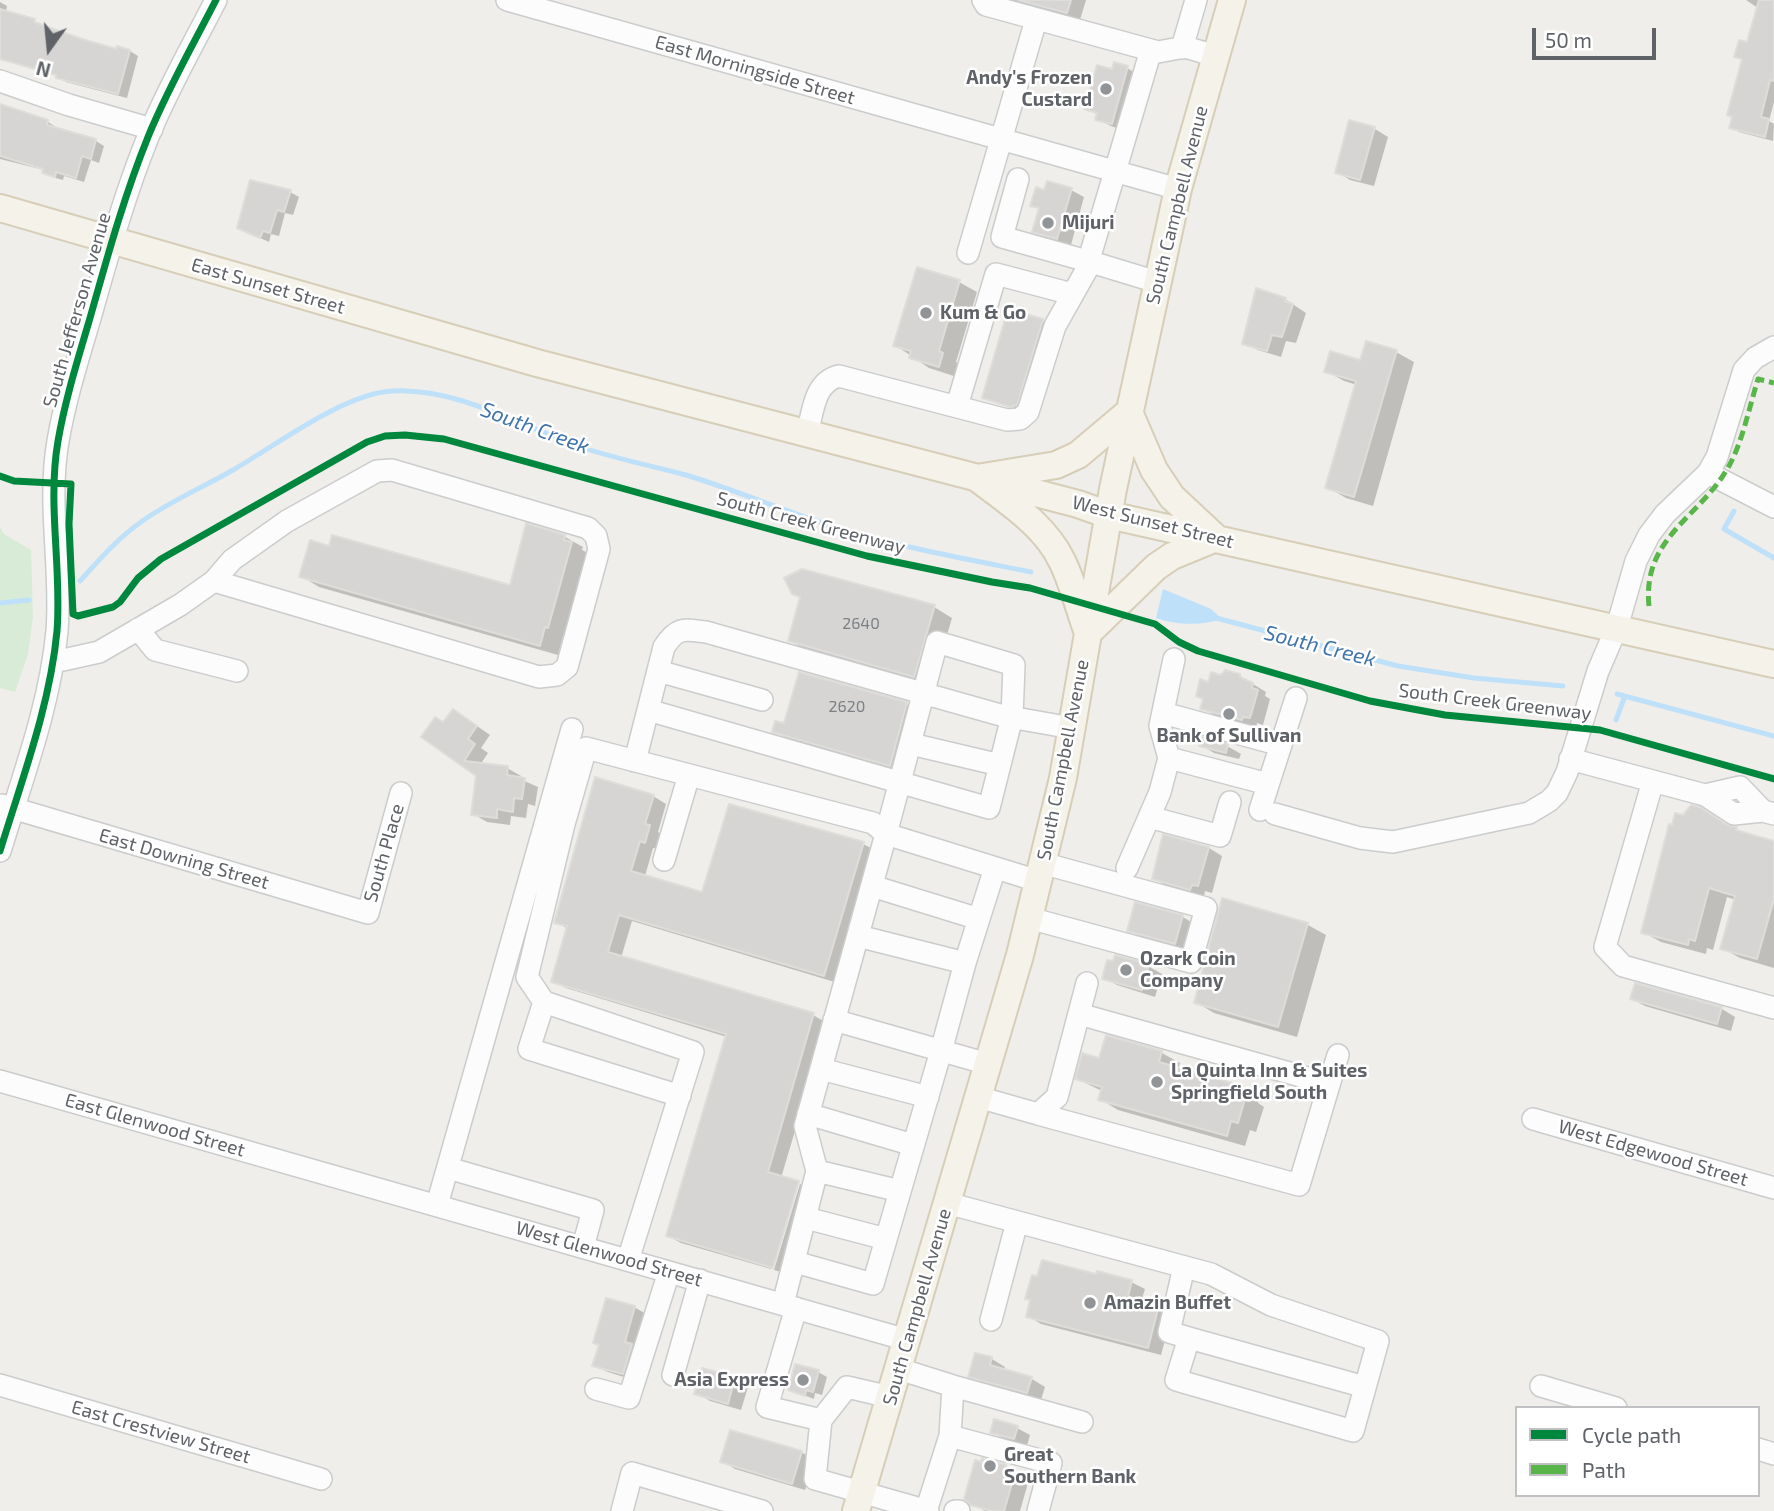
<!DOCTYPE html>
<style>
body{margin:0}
#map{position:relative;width:1774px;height:1511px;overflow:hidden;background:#efeeea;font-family:"Exo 2",sans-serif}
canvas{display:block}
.legend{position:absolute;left:1515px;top:1406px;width:245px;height:91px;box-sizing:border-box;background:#fff;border:2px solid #bfc1c3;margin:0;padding:9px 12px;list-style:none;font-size:21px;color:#5f6368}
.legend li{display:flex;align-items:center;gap:14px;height:35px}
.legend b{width:35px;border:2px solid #bfc1c3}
.north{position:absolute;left:14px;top:14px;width:70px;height:70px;-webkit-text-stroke:5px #fff;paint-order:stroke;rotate:195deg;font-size:19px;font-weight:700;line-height:28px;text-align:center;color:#5f6368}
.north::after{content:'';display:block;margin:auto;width:24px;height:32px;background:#5f6368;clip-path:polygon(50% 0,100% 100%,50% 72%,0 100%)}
.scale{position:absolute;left:1532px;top:28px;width:124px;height:32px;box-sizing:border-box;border:4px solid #5f6368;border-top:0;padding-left:9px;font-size:21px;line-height:24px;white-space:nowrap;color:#5f6368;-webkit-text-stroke:5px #fff;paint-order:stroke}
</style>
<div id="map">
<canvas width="1774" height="1511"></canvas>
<ul class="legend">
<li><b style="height:9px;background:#00873e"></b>Cycle path</li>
<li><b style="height:9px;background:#58b549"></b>Path</li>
</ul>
<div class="north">N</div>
<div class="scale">50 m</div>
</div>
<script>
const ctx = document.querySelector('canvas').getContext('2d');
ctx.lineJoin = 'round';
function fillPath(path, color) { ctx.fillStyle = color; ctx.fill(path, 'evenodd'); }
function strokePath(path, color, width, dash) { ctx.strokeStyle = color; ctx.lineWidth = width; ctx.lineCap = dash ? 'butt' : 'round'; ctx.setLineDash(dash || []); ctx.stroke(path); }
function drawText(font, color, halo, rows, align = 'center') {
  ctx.font = font + ' "Exo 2",sans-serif'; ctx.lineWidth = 5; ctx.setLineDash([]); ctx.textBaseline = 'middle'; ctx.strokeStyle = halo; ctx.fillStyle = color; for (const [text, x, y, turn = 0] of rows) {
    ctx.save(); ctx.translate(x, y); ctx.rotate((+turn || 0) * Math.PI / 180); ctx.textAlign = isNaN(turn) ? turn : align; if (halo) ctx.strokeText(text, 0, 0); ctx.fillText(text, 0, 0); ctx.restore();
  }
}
const green = new Path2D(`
 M0 528 4 534 31 550 33 617 28 654 15 692 0 688Z`);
const water = new Path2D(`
 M1163 589 1211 609 1222 619C1203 626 1175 625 1156 618Z`);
const shadow = new Path2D(`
 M1009 0H1086L1080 20Z
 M1746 0H1774V102L1769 121 1774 124 1773 141 1739 132 1731 127 1744 60 1736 56 1748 44 1758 8Z
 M0 2 7 6 6 12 34 21 71 37 118 51H130L138 56 127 98 66 82 58 76 21 65 0 55Z
 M1127 68 1141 76 1125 131 1111 126 1097 119 1098 115 1086 108 1113 71Z
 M0 106 48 122 56 127 55 129 96 141 104 146 99 163 91 160 84 182 64 176 63 180 52 177 44 170 0 159Z
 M1350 122 1375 129 1388 137 1374 186 1350 180 1337 172Z
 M1071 190 1084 197 1071 245 1048 239 1035 231 1041 210 1033 205 1046 192Z
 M290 192 299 197 293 215 285 213 279 236 271 234 269 242 247 232Z
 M959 282 977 292 956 362 961 365 957 377 929 368 895 345Z
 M1285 299 1306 313 1296 343 1286 341 1281 357 1258 350 1244 343Z
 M1042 321 1046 323 1020 406 1015 408 988 399Z
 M1396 352 1414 362 1373 506 1346 498 1327 487 1357 385 1344 381 1326 371Z
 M528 526 565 537 583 547 582 550 590 554 567 637 563 636 558 655 319 587 301 576 511 587Z
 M934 607 952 618 932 686 808 651 790 641Z
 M1240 676 1266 692 1265 696 1270 699 1263 725 1257 723 1256 727 1216 716 1202 708 1210 684 1222 677Z
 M906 704 924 714 909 775 793 742 774 731Z
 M467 719 490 735 481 748 488 753 480 765 507 768 521 776 520 779 538 787 535 806 528 804 526 818 511 816 510 825 487 822 473 814 478 775 424 737 444 724Z
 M1201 745 1227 746 1241 754 1239 759 1214 753Z
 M653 796 666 804 658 832 662 835 658 849 653 848 645 876 703 894 863 844 877 851 838 983 632 921 621 958 813 1015 827 1023 781 1178 798 1183H796L771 1269 681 1243 668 1236 727 1037 566 988 553 981 568 929 556 922Z
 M1729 827 1774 843V968L1740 958 1722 948 1736 900 1727 897 1713 950 1707 948 1706 954 1661 942 1643 932Z
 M1164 837 1209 848 1222 856 1212 893 1205 891 1204 896 1167 886 1154 879Z
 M1223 900 1308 925 1326 935 1297 1037 1214 1013 1196 1002Z
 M1136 904 1183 917 1196 925 1189 950 1142 938 1129 930Z
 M1148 966 1162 974 1155 997 1117 985 1104 978Z
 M1636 985 1722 1009 1735 1017 1731 1031 1645 1006 1632 999Z
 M1107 1037 1162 1053 1180 1063 1178 1070 1241 1088 1259 1098 1258 1103 1264 1107 1256 1132 1250 1130 1245 1146 1118 1110 1100 1099 1102 1091 1077 1079 1100 1060Z
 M800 1184 811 1190 787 1274 774 1270Z
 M1097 1276 1131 1282 1145 1289 1141 1302 1158 1307 1172 1314 1161 1355 1041 1324 1028 1316Z
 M634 1307 648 1315 636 1381 608 1372 594 1365Z
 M977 1355 992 1359 1005 1367 1004 1371 1032 1379 1045 1387 1041 1400 984 1384 971 1376Z
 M818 1372 827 1377 822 1395 815 1393 814 1399 790 1390Z
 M734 1379 748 1387 741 1410 710 1401 697 1393Z
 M1017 1428 1030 1435 1027 1446 1005 1440 992 1432Z
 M801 1452 815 1460 805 1490 735 1469 722 1461Z
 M983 1460 1006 1466 1019 1474 1018 1477 1028 1483 1020 1511H985L971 1503Z`);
const stream = new Path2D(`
 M1734 511 1724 529 1774 558
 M80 581C99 560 118 538 141 522 170 501 202 488 233 470 275 446 344 393 393 391 460 388 522 427 584 448 617 459 652 466 686 475 742 492 795 516 851 532 910 549 971 560 1031 572
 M0 603 29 600
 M1216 618 1398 666 1474 678 1563 686
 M1617 694 1774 736
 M1616 720 1625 696`);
const building = new Path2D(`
 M1018 0H1071L1067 13Z
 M1759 0H1774V81L1770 80 1761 117 1769 119 1765 137 1729 128 1732 117 1727 115 1742 59 1734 57 1739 40 1747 42Z
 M0 9 35 19 34 22 85 40 117 49V46L130 50 118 94 56 78V75L0 59Z
 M1114 62 1128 66 1112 124 1095 120 1097 113 1084 109 1097 65 1112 69Z
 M0 104 48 120 47 125 96 139 91 159 82 156 76 178 56 172 55 177 42 173 43 169 0 156Z
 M1349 120 1375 127 1360 180 1335 173Z
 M250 180 291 190 284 212 277 210 270 233 263 231 260 238 237 228Z
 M1047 181 1072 188 1057 239 1032 232 1039 208 1030 206 1036 187 1044 190Z
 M917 267 960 280 939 351 943 353 939 367 909 358 911 351 893 346Z
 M1256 288 1286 298 1285 301 1293 304 1282 337 1272 335 1267 351 1242 344Z
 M1008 309 1043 319 1017 405 1010 407 982 398Z
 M1366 341 1397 350 1354 497 1325 488 1356 381 1324 372 1330 351 1360 360Z
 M526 523 565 535 564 540 572 542 548 628 545 627 540 646 299 577 310 540 329 546 332 535 510 585Z
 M802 569 935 605 914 677 788 641 800 597 792 594 784 578Z
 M1225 670 1240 674V677L1253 683 1252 688 1258 690 1250 718 1243 717 1242 720 1200 709 1203 699 1196 696 1200 679 1208 682 1211 672 1221 675Z
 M799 672 907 702 890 766 772 732 775 721 784 723Z
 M453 709 477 726 468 739 475 744 464 761 508 766 507 775 525 778 522 799 514 798 513 812 497 809V818L471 815 476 776 421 737 435 717 443 722Z
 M1201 737 1228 744 1226 753 1199 746Z
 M595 777 654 795 645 824 650 825 645 843 640 841 631 871 702 892 729 804 864 842 824 976 619 915 608 952 814 1013 768 1172 799 1181 773 1268 666 1236 726 1034 551 982 567 926 554 923Z
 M1691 805 1700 807 1727 825 1737 827 1736 830 1774 841V899L1757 959 1720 949 1735 896 1709 888 1695 941 1689 939 1688 945 1641 933 1669 824 1672 825 1675 813 1683 815Z
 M1163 834 1209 847 1198 886 1192 885 1190 890 1152 879Z
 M1222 898 1308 923 1278 1027 1194 1003Z
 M1135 902 1183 915 1175 944 1127 931Z
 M1115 955 1149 964 1142 990 1102 979 1107 960 1113 961Z
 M1635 983 1722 1007 1717 1024 1630 999Z
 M1106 1035 1162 1051 1159 1062 1242 1086 1240 1093 1246 1095 1238 1123 1231 1121 1227 1136 1098 1100 1102 1087 1075 1079 1082 1053 1099 1058Z
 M1042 1260 1096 1274 1097 1271 1132 1280 1128 1297 1159 1305 1148 1348 1026 1317 1030 1300 1025 1299 1032 1275 1037 1276Z
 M606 1298 635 1306 625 1342 632 1344 623 1374 592 1366 599 1345 593 1343Z
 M975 1353 992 1357 990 1365 1032 1377 1027 1393 968 1377Z
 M795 1364 819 1370 813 1392 806 1390 805 1396 788 1390Z
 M702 1368 735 1377 728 1404 694 1394Z
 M994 1419 1018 1426 1014 1439 990 1433Z
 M730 1430 802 1451 792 1484 720 1462Z
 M982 1458 1006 1465 1005 1470 1015 1473 1004 1511H992L970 1505 964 1499 975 1460 981 1462Z`);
const minor = new Path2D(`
 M507 0 1178 189
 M983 0 986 5 1158 52 1185 47 1216 56
 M1182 48 1196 0
 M1151 50 1090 256 1091 262 1157 282
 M0 81 69 105 152 129
 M968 253 1036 20
 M957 406 996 274 1072 294
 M807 434C813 412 814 382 839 376L1007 420 1020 419 1028 412 1055 326 1091 262 1002 237 1018 179
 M1708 473 1774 507
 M138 629 155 650 237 671
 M54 659 63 660 99 652 180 605 214 581 232 560 287 521 377 471 392 470 588 528 596 536 599 549 567 667 557 675 539 677 214 581
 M658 671 762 700
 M1163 713 1281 745
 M911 744 1000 765
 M1169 758 1160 726 1174 659
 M1570 759 1705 795 1740 787 1763 811 1774 814
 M635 761 664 647C677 627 683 629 706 632L1004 716 1072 728
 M1653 781 1605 947 1623 966 1774 1008
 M1705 795 1734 814 1763 811
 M2 805 368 913 401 793
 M1260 810 1296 698
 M1275 814 1360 838 1393 842 1529 813 1549 801 1557 793 1567 772 1598 671 1617 627 1636 561 1649 535 1665 514 1708 473 1717 457 1744 370 1755 358 1774 347
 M1149 817 1220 836 1230 802
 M0 851C22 779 50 706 57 631 62 568 47 505 58 441 65 400 78 359 90 318 107 258 124 196 148 137 167 90 193 45 216 0
 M664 860 689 775
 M1127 868 1160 792 1169 758 1268 784
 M872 886 979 919
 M1029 918 1191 962 1206 908 1042 863
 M858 936 965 963 995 868
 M544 1002 529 1049 680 1096
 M1079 1014 1329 1084
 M834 1020 988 1064
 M821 1069 928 1097
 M0 1081 907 1340
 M978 1097 1038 1114 1057 1097 1087 983
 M808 1114 913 1145
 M1038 1114 1299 1185 1338 1055
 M1533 1119 1774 1188
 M448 1168 593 1210 583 1247
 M817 1171 900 1191
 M947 1203 1211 1274 1271 1305 1378 1341 1353 1431 1176 1380 1189 1338 1365 1387
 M437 1205 572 729
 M806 1218 886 1239
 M628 1260 693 1052 544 1002 527 977 564 824 586 748 873 823 886 834 937 642 1014 665 1012 717 989 808 648 710
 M795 1262 873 1284 941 1051 965 963
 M1184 1267 1169 1332 1189 1338
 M783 1304 817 1171 805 1126 886 834 1038 881
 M796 1308 767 1407 821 1420 815 1479 928 1511
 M991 1320 1017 1222
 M899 1369 953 1386 950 1436 926 1511
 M673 1375 700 1280
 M0 1385 321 1479
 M953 1386 1082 1422
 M1541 1386 1616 1408
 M596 1389 629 1398 669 1272
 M821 1420 847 1387 890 1397
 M950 1436 1051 1463 1038 1511
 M1758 1449 1774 1454
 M622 1511 632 1473 762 1511
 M955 1511H959`);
const major = new Path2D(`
 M0 208 537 363 1078 504 1109 515 1774 664
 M1129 412 1154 470 1172 497 1216 538 1172 556 1156 567 1088 633C1079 609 1073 583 1062 561 1045 525 1007 501 977 478L1056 465 1078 455Z
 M856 1511 1020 955 1063 778 1113 489 1178 189 1232 0`);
const quiet = new Path2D(`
 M1649 606C1642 537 1700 518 1729 466 1743 440 1749 408 1758 379L1774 383`);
const cycleway = new Path2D(`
 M0 476 14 481 71 484 69 524 73 614 78 616 113 607 120 602 138 578 161 559 367 442 385 436 405 435 444 439 867 556 992 582 1030 588 1155 624 1179 642 1198 651 1370 701 1445 715 1600 730 1774 779
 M0 851C22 779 50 706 57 631 62 568 47 505 58 441 65 400 78 359 90 318 107 258 124 196 148 137 167 90 193 45 216 0`);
const markers = [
 [1106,89,7,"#919496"],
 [1048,223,7,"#919496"],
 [926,313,7,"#919496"],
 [1229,714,7,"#919496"],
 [1126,970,7,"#919496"],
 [1157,1082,7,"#919496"],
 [1090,1303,7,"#919496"],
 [803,1380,7,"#919496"],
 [990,1466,7,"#919496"]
];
const numberNames = [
 ["2640",861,624],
 ["2620",847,707]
];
const streetNames = [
 ["East Morningside Street",755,70,16],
 ["South Campbell Avenue",1177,205,-76],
 ["East Sunset Street",268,286,16],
 ["South Jefferson Avenue",77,310,-74],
 ["West Sunset Street",1153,522,14],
 ["South Creek Greenway",811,523,15],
 ["South Creek Greenway",1495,702,7],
 ["South Campbell Avenue",1063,760,-79],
 ["South Place",384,853,-74],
 ["East Downing Street",184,859,16],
 ["East Glenwood Street",155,1125,16],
 ["West Edgewood Street",1653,1153,16],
 ["West Glenwood Street",609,1254,16],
 ["South Campbell Avenue",917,1307,-74],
 ["East Crestview Street",161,1432,16]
];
const poiNames = [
 ["Andy's Frozen",1092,78,"right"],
 ["Custard",1092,100,"right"],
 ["Mijuri",1062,223],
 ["Kum & Go",940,313],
 ["Bank of Sullivan",1229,736,"center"],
 ["Ozark Coin",1140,959],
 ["Company",1140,981],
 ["La Quinta Inn & Suites",1171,1071],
 ["Springfield South",1171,1093],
 ["Amazin Buffet",1104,1303],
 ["Asia Express",789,1380,"right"],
 ["Great",1004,1455],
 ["Southern Bank",1004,1477]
];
const waterNames = [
 ["South Creek",535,428,20],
 ["South Creek",1320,646,14]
];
fillPath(green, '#d8ebd6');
fillPath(water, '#bfe0f9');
fillPath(shadow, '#0003');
strokePath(stream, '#bfe0f9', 5);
fillPath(building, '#d6d5d3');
strokePath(building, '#deddd9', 2);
strokePath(minor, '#cbcccc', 24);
strokePath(major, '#d7ceb8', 30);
strokePath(minor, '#fdfcfc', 21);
strokePath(major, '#f4f2e9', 26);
strokePath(quiet, '#58b549', 5, [10, 5]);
strokePath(cycleway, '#00873e', 7);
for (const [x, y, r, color] of markers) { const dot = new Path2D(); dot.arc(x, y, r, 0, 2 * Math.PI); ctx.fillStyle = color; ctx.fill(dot); strokePath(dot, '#fff', 2.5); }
drawText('16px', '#7e8184', null, numberNames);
drawText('19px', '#5f6368', '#fff', streetNames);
drawText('bold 19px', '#5f6368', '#fff', poiNames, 'left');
drawText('italic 21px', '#4174aa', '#fff', waterNames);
</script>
